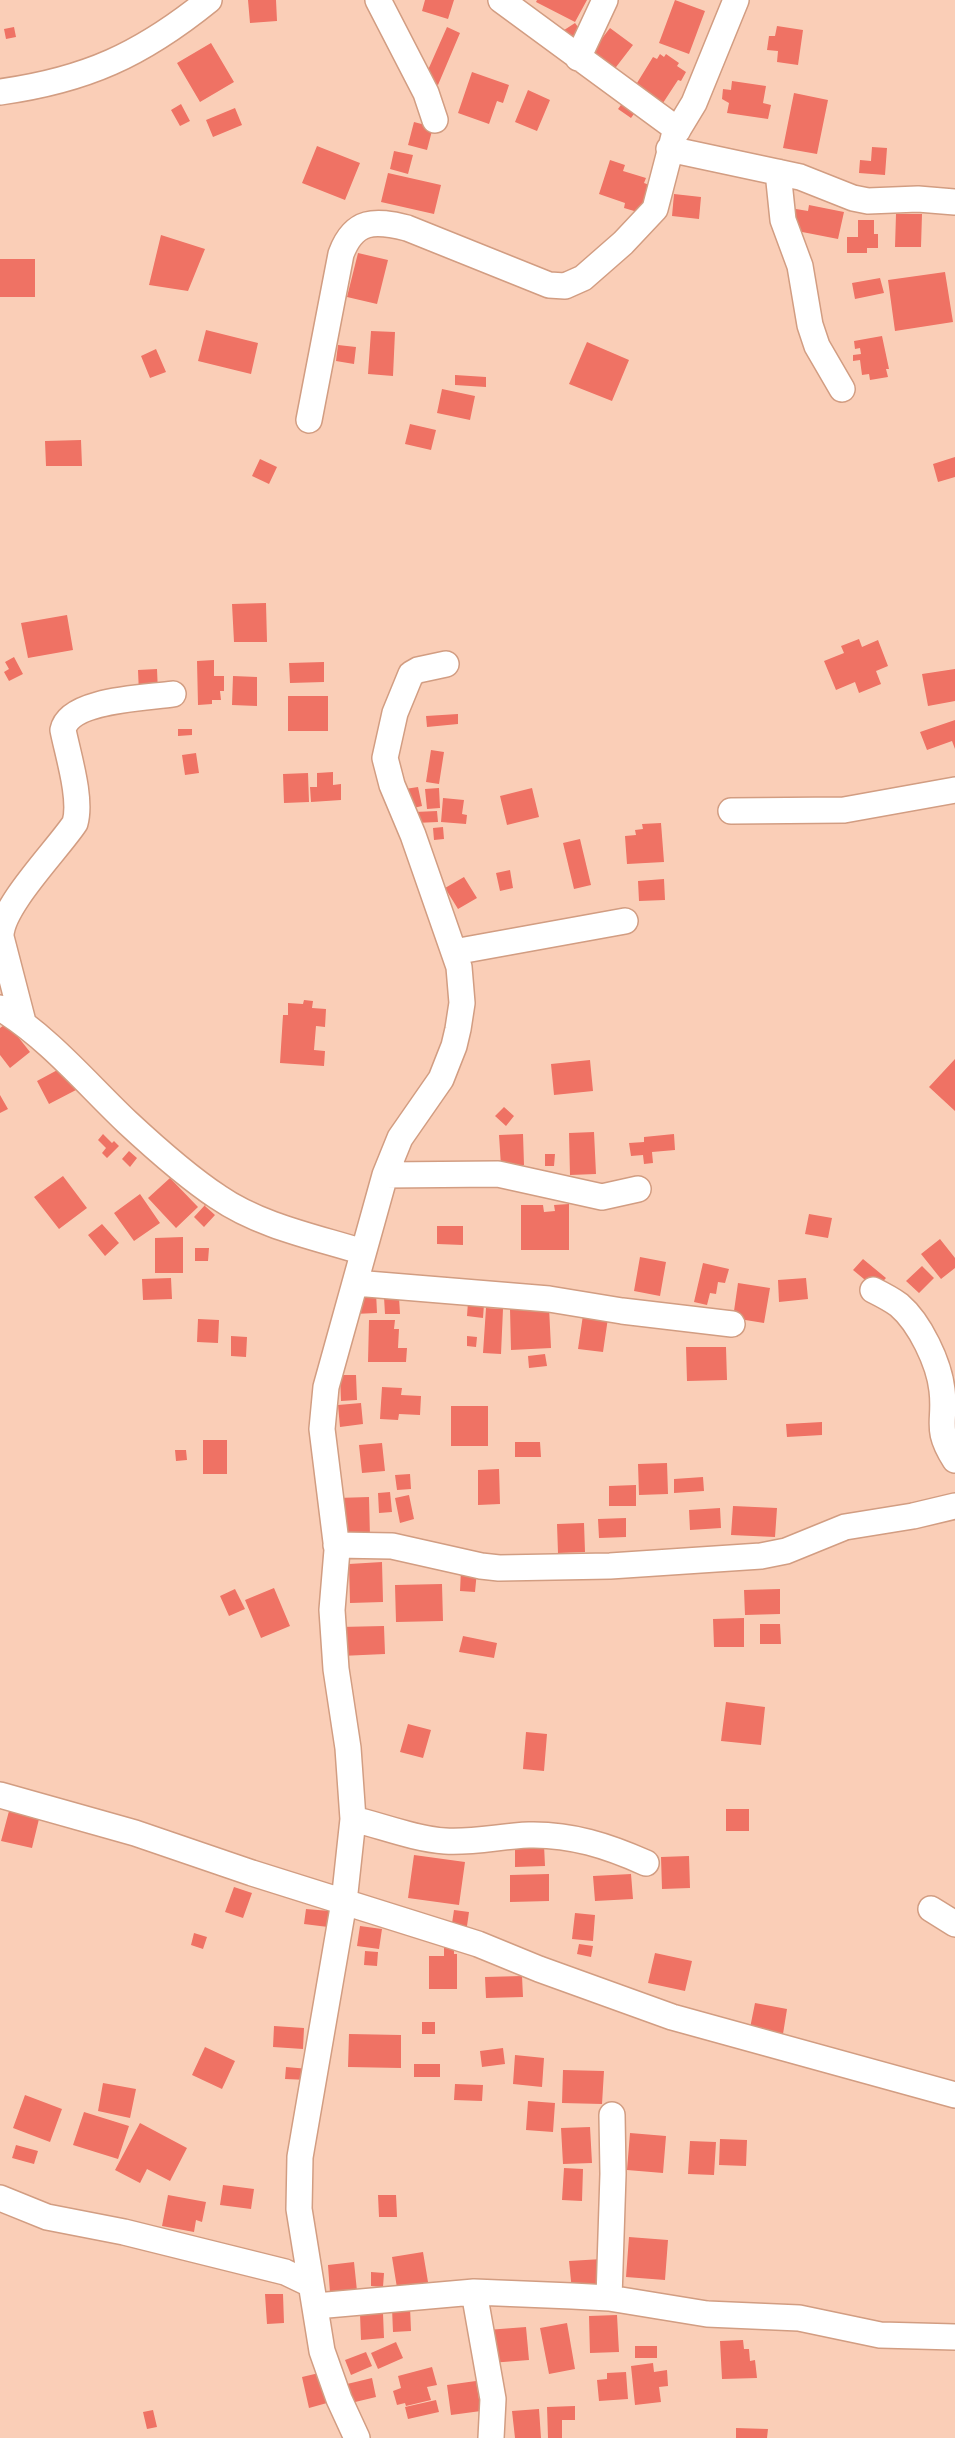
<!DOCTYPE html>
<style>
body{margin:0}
canvas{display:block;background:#faceb7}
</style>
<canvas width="955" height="2438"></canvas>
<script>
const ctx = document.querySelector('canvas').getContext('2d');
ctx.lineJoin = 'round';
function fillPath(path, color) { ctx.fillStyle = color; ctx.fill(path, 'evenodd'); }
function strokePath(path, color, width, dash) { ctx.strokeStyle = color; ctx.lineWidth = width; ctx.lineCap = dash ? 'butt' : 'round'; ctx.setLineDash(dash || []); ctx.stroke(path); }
const building = new Path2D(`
 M248 0H276L277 21 250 23Z
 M425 0H454L448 19 422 11Z
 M537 0H587L575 22 536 2Z
 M675 0 705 11 689 54 659 43Z
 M575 23 581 31 564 43 558 34Z
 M777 26 803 30 798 65 777 62 778 51 767 50 769 36H775Z
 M14 27 16 37 6 39 4 29Z
 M447 27 460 33 438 85 424 79Z
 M610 28 633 45 613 71 590 54Z
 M211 43 234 82 200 102 177 63Z
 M660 54 664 57 666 54 679 63 677 66 686 72 681 81 678 80 663 103 652 95 639 92 642 87 637 83 653 57 657 59Z
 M472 72 509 85 503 103 497 101 489 124 458 113Z
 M732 81 766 86 763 103 771 105 768 119 727 113 729 103 722 99 723 89 731 90Z
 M528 90 550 100 537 131 515 122Z
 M794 93 828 100 817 154 783 148Z
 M626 98 639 107 631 118 618 109Z
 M181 104 190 121 180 126 171 110Z
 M235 108 242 125 213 137 206 120Z
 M414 122 433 127 427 150 408 145Z
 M317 146 360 163 345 200 302 183Z
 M872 147 887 148 885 175 859 173 860 160 871 161Z
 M394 151 413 155 408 174 390 169Z
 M610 160 625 165 623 171 646 178 644 183 655 187 641 213 624 208 625 203 599 194Z
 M388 173 441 185 434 214 381 202Z
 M674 194 701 197 699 219 672 216Z
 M809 205 844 212 838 239 792 230 796 209 808 211Z
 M896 214H922L921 247H895Z
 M858 220H874V234H878V248H867V253H847V237H858Z
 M161 235 205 249 188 291 149 285Z
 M358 253 388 260 377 304 347 297Z
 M0 259H35V297H0Z
 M945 272 953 322 895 331 888 280Z
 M880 278 884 293 855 299 852 283Z
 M206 330 258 343 251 374 198 361Z
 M371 331 395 332 393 376 368 374Z
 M882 336 889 369H886L888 377 870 380 869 374 862 375 860 360 853 361V355L861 354 860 348 855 349 854 341Z
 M587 342 629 360 612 401 569 384Z
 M338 345 356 347 354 364 336 361Z
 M156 349 166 372 150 378 141 356Z
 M455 375 486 377V387L455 385Z
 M442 389 475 396 470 420 437 413Z
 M410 424 436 430 431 450 405 444Z
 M81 440 82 466H46L45 441Z
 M955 457V477L938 482 933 464Z
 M260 459 277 467 269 484 252 476Z
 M266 603 267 642H234L232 604Z
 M67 615 73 650 28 658 21 623Z
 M859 639 862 647 878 640 888 666 876 671 881 684 859 693 855 682 836 690 824 661 844 653 841 646Z
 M14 657 23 674 9 681 4 672 9 669 5 662Z
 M214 660V676H224V691H220L221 700H212V704L198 705 197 661Z
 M324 662V682L290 683 289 663Z
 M157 669 158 693 139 694 138 670Z
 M955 669V701L928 706 922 674Z
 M233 676 257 677V706L232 705Z
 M288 696H328V731H288Z
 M458 714V724L427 727 426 716Z
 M955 720V749L952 741 927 750 920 732Z
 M178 729H192V735L178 736Z
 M431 750 444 752 439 784 426 782Z
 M196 753 199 773 185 775 182 755Z
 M333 772V785L341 784V800L311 802 310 787H317V773Z
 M308 773 309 802 284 803 283 774Z
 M418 787 422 806 409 809 405 789Z
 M439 788 440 808 427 809 425 789Z
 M532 788 539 817 507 825 500 796Z
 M443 798 464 800 462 814 467 815 466 824 441 822Z
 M437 811 438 822 415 823V812Z
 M661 823 664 862 627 864 625 836 636 835 635 830 643 829 642 824Z
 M443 827 444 839 434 840 433 828Z
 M580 839 591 885 574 889 563 843Z
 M510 870 513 888 500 891 496 873Z
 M464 877 477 898 458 909 445 888Z
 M664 879 665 900 639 901 638 881Z
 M304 1000 313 1001 312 1008 326 1009 325 1027 316 1026 314 1050 325 1051 324 1066 280 1063 283 1015H288V1003L303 1004Z
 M7 1023 30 1052 10 1068 0 1055V1028Z
 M955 1059V1111L929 1087Z
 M590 1060 593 1091 554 1095 551 1064Z
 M63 1067 76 1090 49 1104 37 1081Z
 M0 1095 8 1109 0 1113Z
 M504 1107 514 1116 506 1126 495 1116Z
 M594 1132 596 1174 570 1175 569 1133Z
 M103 1134 112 1143 114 1141 119 1146 107 1158 102 1153 106 1148 98 1140Z
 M523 1134 524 1165 501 1166 499 1135Z
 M674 1134 675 1150 652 1152 653 1163 644 1164 643 1155 631 1156 629 1143 644 1142V1137Z
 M129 1151 137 1158 130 1167 122 1159Z
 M545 1154H555L554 1166H545Z
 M63 1176 87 1208 59 1229 34 1197Z
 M170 1178 198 1207 176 1228 148 1198Z
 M140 1194 160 1223 134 1241 114 1213Z
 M200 1197 208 1203 205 1206 215 1215 204 1227 194 1217 205 1205 198 1200Z
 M569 1204V1250H521V1205H543L544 1212 555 1211 554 1205Z
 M809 1214 832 1218 828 1238 805 1234Z
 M102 1224 119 1243 105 1256 88 1235Z
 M437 1226H463V1245L437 1244Z
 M183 1237V1273H155V1238Z
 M940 1239 955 1258V1268L941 1279 921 1254Z
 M195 1248H209L208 1261H195Z
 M640 1257 666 1262 660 1296 634 1291Z
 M863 1259 886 1278 876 1289 853 1270Z
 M703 1263 729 1269 725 1283 718 1282 716 1294 710 1293 707 1305 694 1302Z
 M922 1266 934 1278 919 1293 906 1281Z
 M171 1278 172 1299 143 1300 142 1279Z
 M806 1278 808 1299 779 1302 778 1280Z
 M738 1283 770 1288 764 1323 733 1318Z
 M376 1292 377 1313 354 1314V1293Z
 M384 1297H399L400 1314H385Z
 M468 1302 484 1304 483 1318 467 1316Z
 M549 1307 551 1348 511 1350 510 1309Z
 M486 1308 503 1309 501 1354 483 1353Z
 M583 1315 608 1318 603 1352 578 1349Z
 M198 1319 219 1320 218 1343 197 1342Z
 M369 1320H395L394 1329H399L398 1348H407L406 1362H368Z
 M231 1336 247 1337 246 1357 231 1356Z
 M467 1336 477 1337 476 1347 467 1346Z
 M686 1347H726L727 1380 687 1381Z
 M545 1354 547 1366 529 1368 528 1356Z
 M340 1375H356L357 1400 341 1401Z
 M382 1387 402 1388 401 1395 421 1396 420 1415 399 1414 398 1420 380 1419Z
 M361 1403 363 1424 340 1427 338 1405Z
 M451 1406H488V1446H451Z
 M822 1422V1435L787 1437 786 1424Z
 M203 1440H227V1474H203Z
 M515 1442H540L541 1457H515Z
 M382 1443 385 1471 362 1473 359 1445Z
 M175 1450H186L187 1460 176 1461Z
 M667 1463 668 1494 639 1495 638 1464Z
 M499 1469 500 1504 478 1505V1470Z
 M410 1474 411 1489 397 1490 395 1475Z
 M703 1477 704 1491 674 1493V1479Z
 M636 1485V1506H609V1486Z
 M390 1492 392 1512 379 1513 378 1493Z
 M409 1495 414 1519 400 1523 395 1498Z
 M369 1497 370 1537 338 1538 337 1498Z
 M733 1506 777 1508 775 1537 731 1535Z
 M720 1508 721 1528 690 1530 689 1510Z
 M626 1518V1537L599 1538 598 1519Z
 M584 1523 585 1552 558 1553 557 1524Z
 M382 1562 383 1602 350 1603 349 1564Z
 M461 1570 477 1571 475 1592 460 1591Z
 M442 1584 443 1621 396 1622 395 1585Z
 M274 1588 290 1626 261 1638 245 1600Z
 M235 1589 245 1609 229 1616 220 1596Z
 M780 1589V1614L745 1615 744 1590Z
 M744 1618V1647H714L713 1619Z
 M760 1624H780L781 1644H760Z
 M384 1626 385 1654 341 1656 340 1627Z
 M463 1636 497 1643 494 1658 459 1652Z
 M726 1702 765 1707 761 1745 721 1741Z
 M408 1724 431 1730 423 1758 400 1752Z
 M526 1732 547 1734 544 1771 523 1769Z
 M726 1809H749V1831H726Z
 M9 1811 39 1819 32 1848 1 1841Z
 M544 1845 545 1866 515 1867V1847Z
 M414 1855 465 1862 459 1905 408 1898Z
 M689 1856 690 1888 662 1889 661 1857Z
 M549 1874V1901L510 1902V1875Z
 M631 1874 633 1899 595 1901 593 1876Z
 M234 1887 252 1893 243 1918 225 1912Z
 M306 1909 330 1911 328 1927 304 1924Z
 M454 1910 469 1912 466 1933 451 1930Z
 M575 1913 595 1915 593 1941 572 1939Z
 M360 1926 382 1929 379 1949 357 1946Z
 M194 1933 207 1937 203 1949 191 1945Z
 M579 1944 593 1946 591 1957 577 1954Z
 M444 1948H454V1954H457V1989H429V1956H444Z
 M365 1951 378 1952 377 1966 364 1965Z
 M655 1953 692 1961 685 1991 648 1983Z
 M522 1976 523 1997 486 1998 485 1977Z
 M755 2003 787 2009 783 2034 750 2028Z
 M422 2022H435V2034H422Z
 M274 2026 304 2028 303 2049 273 2047Z
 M349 2034 401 2035V2068L348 2067Z
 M205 2047 235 2061 222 2089 192 2075Z
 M503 2048 505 2064 482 2067 480 2051Z
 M515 2055 544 2058 542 2087 513 2084Z
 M414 2064H440V2077H414Z
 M286 2067 309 2069 308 2080 285 2079Z
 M563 2070 604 2071 602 2104 562 2103Z
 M103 2083 136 2089 130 2118 98 2111Z
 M455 2084 483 2085 482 2101 454 2100Z
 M25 2095 62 2109 50 2142 13 2128Z
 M528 2101 555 2103 553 2132 526 2130Z
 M84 2112 129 2126 118 2159 73 2145Z
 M140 2123 187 2148 170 2181 147 2169 140 2183 115 2170Z
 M590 2127 592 2163 563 2164 561 2128Z
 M630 2133 666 2136 663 2173 627 2170Z
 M720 2139 747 2140 746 2166 719 2165Z
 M690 2141 716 2142 714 2175 688 2174Z
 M16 2145 38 2151 34 2164 12 2158Z
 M564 2168 583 2169 582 2201 562 2200Z
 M223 2185 254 2189 251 2209 220 2205Z
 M168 2195 206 2202 202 2222 196 2220 194 2232 162 2226Z
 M378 2195H396L397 2217H379Z
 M629 2237 668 2240 665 2280 626 2277Z
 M423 2252 429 2288 398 2294 392 2257Z
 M602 2259 604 2289 572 2291 569 2261Z
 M354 2262 357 2291 330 2293 328 2265Z
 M371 2272 384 2273 383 2287 371 2286Z
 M265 2294H283L284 2323 267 2324Z
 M410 2307 411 2331 393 2332 392 2308Z
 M383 2313 384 2338 361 2340 360 2314Z
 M617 2315 619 2352 590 2353 589 2316Z
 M567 2323 575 2369 549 2374 540 2328Z
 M526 2327 529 2360 490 2363 487 2330Z
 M743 2340 744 2349H749L750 2361 755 2360 757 2378 722 2379 720 2341Z
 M396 2342 403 2358 378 2369 371 2353Z
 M635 2346H657V2358H635Z
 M366 2352 372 2366 351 2375 345 2360Z
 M653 2363 654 2372 667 2370 668 2386 659 2387 661 2402 635 2405 631 2366Z
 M432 2367 437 2385 427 2387 431 2400 406 2406 405 2403 397 2405 393 2391 401 2388 398 2376Z
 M626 2372 628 2399 599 2401 597 2380 607 2379V2373Z
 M319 2373 327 2403 309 2408 302 2377Z
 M372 2378 376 2397 351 2403 347 2384Z
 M476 2381 481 2411 451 2415 447 2385Z
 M436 2400 439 2412 408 2419 405 2407Z
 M575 2406V2420H562V2438H548L547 2407Z
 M539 2409 541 2438H515L512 2411Z
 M153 2410 157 2427 147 2429 143 2412Z
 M736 2428 768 2429 767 2438H736Z`);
const minor = new Path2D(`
 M378 0 426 93 435 120
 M501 0 678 130
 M578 58 605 0
 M0 92C86 80 141 55 209 0
 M669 149 800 177 853 198 868 201 918 199 955 202
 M778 172 783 220 800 266 810 325 817 346 842 389
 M309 420 341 254C354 219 375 220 407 228L549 285 565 286 583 278 623 243 655 209 674 136 694 103 736 0
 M731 811 844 810 955 790
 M454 952 625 921
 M0 1008C49 1038 86 1083 127 1122 155 1148 186 1176 218 1197 260 1226 315 1237 363 1252
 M23 1022 1 937C0 907 58 849 75 823 82 799 68 755 63 730 69 699 147 698 173 694
 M385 1175 498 1174 602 1197 638 1189
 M355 1283 549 1299 622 1311 732 1324
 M873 1290C881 1294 891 1299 899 1305 920 1323 939 1363 942 1390 946 1423 934 1427 955 1460
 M336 1545 392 1546 481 1566 499 1568 610 1566 761 1556 786 1551 845 1527 913 1516 955 1506
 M0 1795 135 1833 252 1873 478 1944 539 1969 672 2017 955 2095
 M353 1819C382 1826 415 1839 445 1841 473 1843 501 1836 529 1835 571 1834 608 1846 646 1863
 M931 1909 955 1924
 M0 2198 47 2217 124 2232 285 2272 310 2284
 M474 2292 493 2399 491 2438
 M609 2298 613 2174 612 2115
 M316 2306 474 2292 572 2296 609 2298 707 2314 799 2318 880 2335 955 2337
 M357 2438 339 2399 322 2351 299 2209 300 2157 344 1902 353 1819 348 1748 336 1669 332 1610 337 1550 322 1429 326 1387 385 1175 400 1138 441 1079 454 1046 458 1029 462 1003 459 967 413 835 392 785 385 758 395 713 411 674 418 670 446 664`);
fillPath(building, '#ef7264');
strokePath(minor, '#d29d82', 28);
strokePath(minor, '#fff', 25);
</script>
